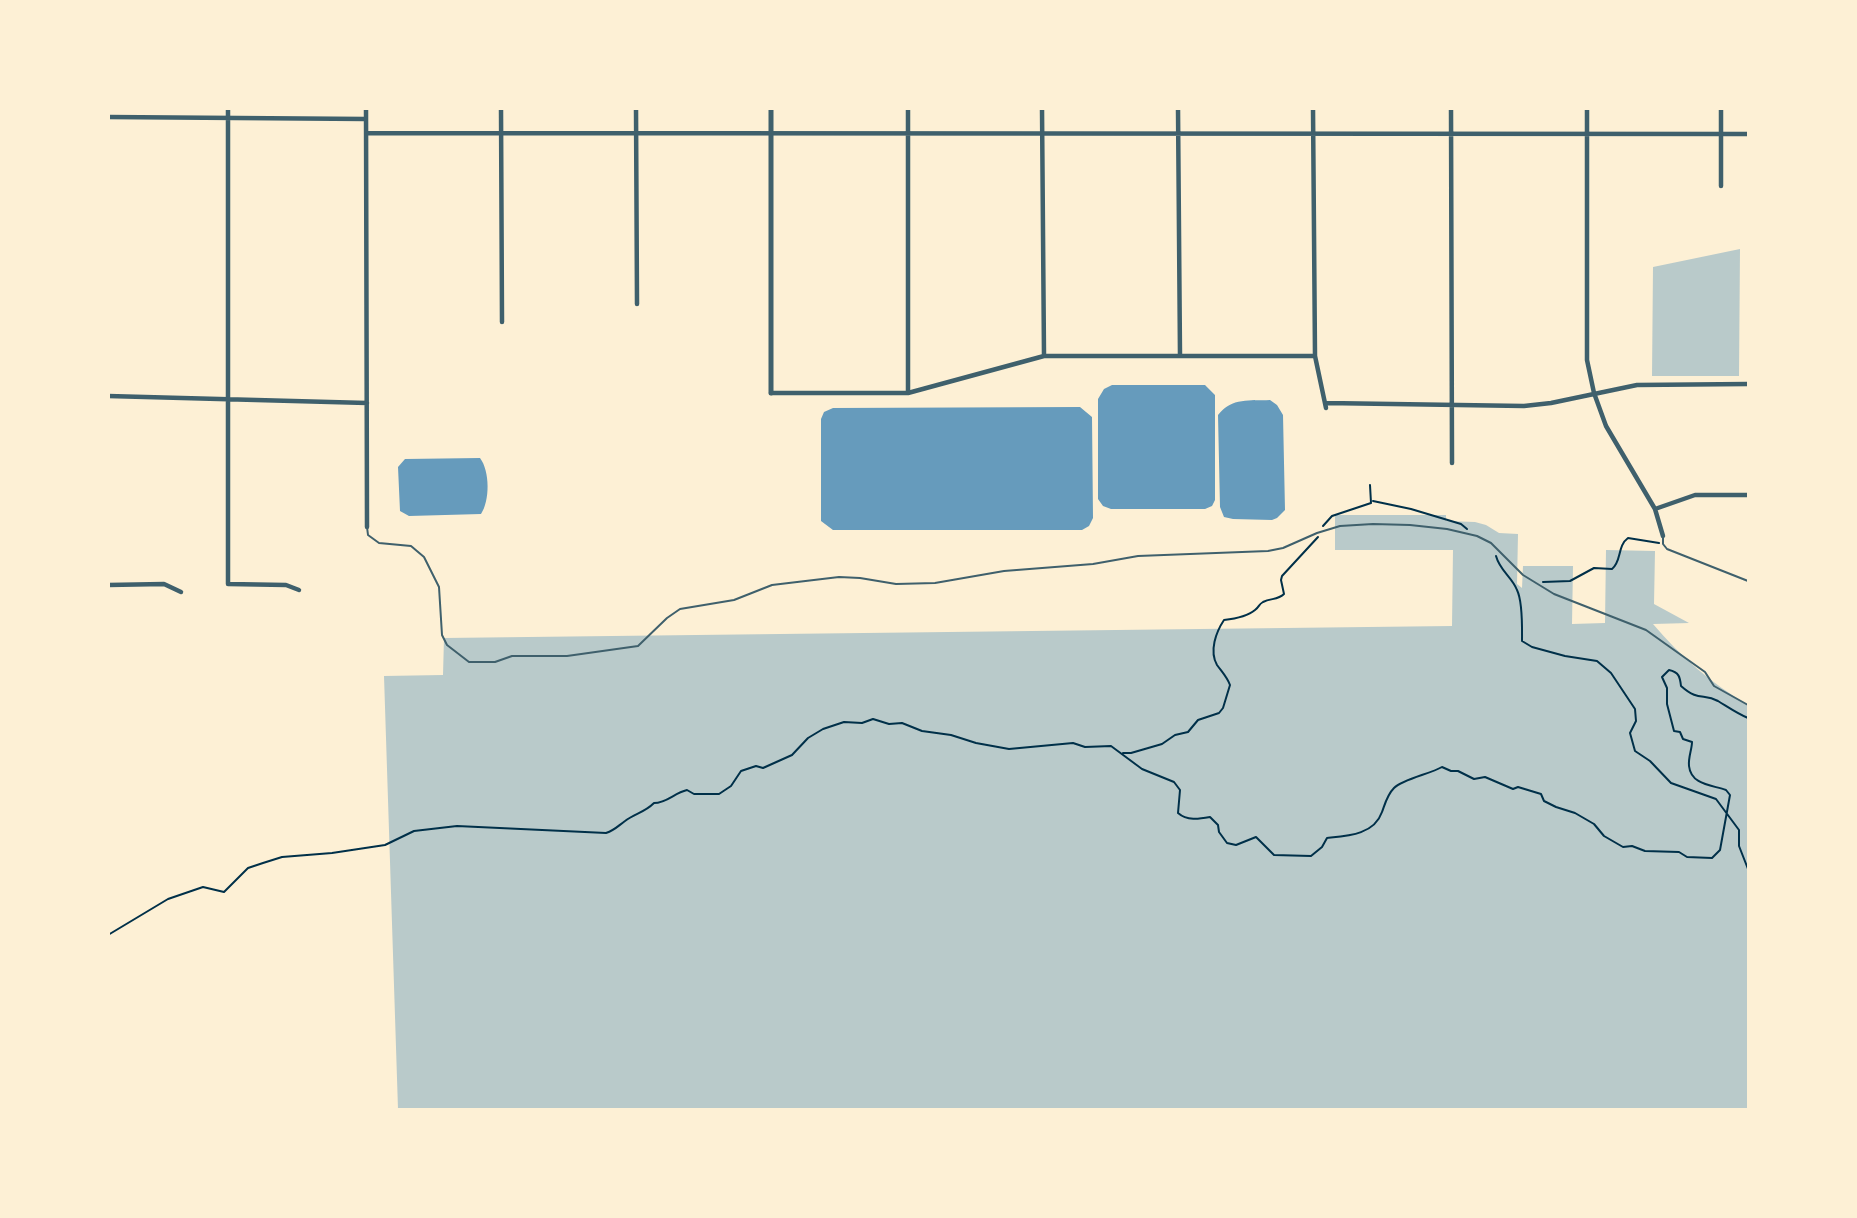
<!DOCTYPE html>
<style>
body{margin:0}
#map{position:relative;width:1857px;height:1218px;overflow:hidden;background:#fdf0d5;font-family:"Fira Sans Condensed",sans-serif}
canvas{display:block}
.frame{position:absolute;inset:0;border:110px solid #fdf0d5;pointer-events:none}
</style>
<div id="map">
<canvas width="1857" height="1218"></canvas>
<div class="frame"></div>
</div>
<script>
const ctx = document.querySelector('canvas').getContext('2d');
ctx.lineJoin = 'round';
function fillPath(path, color) { ctx.fillStyle = color; ctx.fill(path, 'evenodd'); }
function strokePath(path, color, width, dash) { ctx.strokeStyle = color; ctx.lineWidth = width; ctx.lineCap = dash ? 'butt' : 'round'; ctx.setLineDash(dash || []); ctx.stroke(path); }
const green = new Path2D(`
 M1740 249 1739 376H1652L1653 267Z
 M1335 515H1446V521L1475 522 1486 525 1499 533 1518 534 1517 584 1522 588 1523 566H1573L1572 624 1605 623 1606 550 1655 551 1654 604 1689 623 1653 624C1681 657 1711 683 1748 705V1109H398L384 676 443 675 444 638 1452 626 1453 550H1335Z`);
const water = new Path2D(`
 M1112 385H1205L1215 395V500L1212 506 1205 509H1111L1103 506 1098 499V399L1104 389Z
 M1270 400 1277 405 1283 415 1285 510 1277 518 1272 520 1233 519 1224 517 1220 507 1218 415C1232 397 1250 401 1270 400Z
 M1080 407 1092 417 1093 518 1089 526 1082 530H833L821 521V419L824 412 833 408Z
 M480 458C490 471 490 501 481 514L409 516 400 511 398 467 405 459Z`);
const path = new Path2D(`
 M1373 501 1411 509 1461 524 1467 529
 M1323 526 1332 516 1371 503 1370 485
 M1496 556C1500 571 1512 577 1517 590 1523 602 1522 628 1522 641L1532 647 1565 656 1597 661 1611 673 1635 709 1636 721 1630 733 1635 751 1650 761 1671 783 1716 799 1739 830V846L1748 869
 M1543 582 1570 581 1594 568 1612 569C1622 561 1617 546 1628 538L1659 543
 M1123 753H1131L1162 744 1175 735 1188 732 1198 720 1219 713 1223 708 1230 685C1227 677 1222 672 1217 665 1209 651 1216 632 1224 620 1233 619 1248 616 1255 610 1260 606 1258 605 1263 602 1271 598 1278 600 1284 594L1281 580 1282 576 1318 537
 M108 935 168 899 203 887 224 892 248 868 263 863 282 857 332 853 385 845 414 831 457 826 606 833C615 830 618 826 625 821 635 813 644 813 654 803 667 803 674 793 687 790L694 794H719L731 786 741 771 756 766 763 768 792 755 808 738 823 729 844 722 862 723 873 719 889 724 902 723 922 731 951 735 976 743 1009 749 1073 743 1085 747 1111 746 1142 769 1174 782 1180 790 1178 813C1187 821 1199 819 1210 817L1218 825 1219 832 1227 843 1236 845 1256 837 1274 855 1311 856 1322 847 1327 838C1347 836 1374 835 1382 812 1385 804 1387 795 1394 788 1403 779 1430 774 1442 767L1451 771H1458L1474 779 1485 777 1513 789 1518 787 1541 794 1544 801 1556 807 1575 813 1594 824 1604 836 1623 847 1632 846 1645 851 1679 852 1687 857 1712 858 1720 850 1730 795 1726 790C1712 785 1691 785 1689 766 1688 758 1692 749 1692 742L1683 739 1680 732 1674 731 1667 704V688L1662 677 1669 670C1679 672 1680 677 1681 686 1699 702 1703 693 1718 701 1728 707 1738 714 1748 718`);
const service = new Path2D(`
 M367 527 368 535 379 543 411 546 424 557 439 587 442 635 447 645 469 662H495L512 656H567L638 646 667 618 680 609 734 600 772 585 839 577 860 578 896 584 935 583 1004 571 1093 564 1138 556 1268 551 1283 548 1317 533 1340 526 1373 524 1410 525 1447 529 1477 536 1491 543 1523 575 1554 594 1646 630 1705 672 1714 686 1748 705
 M1663 537V544L1667 549 1748 581`);
const minor = new Path2D(`
 M228 108V584L286 585 299 590
 M366 108 367 527
 M501 108 502 322
 M636 108 637 304
 M1042 108 1044 356
 M1178 108 1180 356
 M1313 108 1315 356 1326 408
 M1451 108 1452 463
 M1587 108V360L1594 393 1606 426 1655 509 1663 536
 M108 117 366 119
 M366 133 1748 134
 M1721 186V108
 M771 393H908L1044 356H1315
 M908 393V108
 M108 396 367 403
 M1326 403 1524 406 1551 403 1637 385 1748 384
 M1655 509 1695 495H1748
 M108 585 164 584 181 592`);
const tertiary = new Path2D(`
 M771 108V393`);
fillPath(green, '#b9caca');
fillPath(water, '#669bbc');
strokePath(path, '#003049', 2);
strokePath(service, '#3f606c', 2);
strokePath(minor, '#3f606c', 4.5);
strokePath(tertiary, '#3f606c', 5);
</script>
